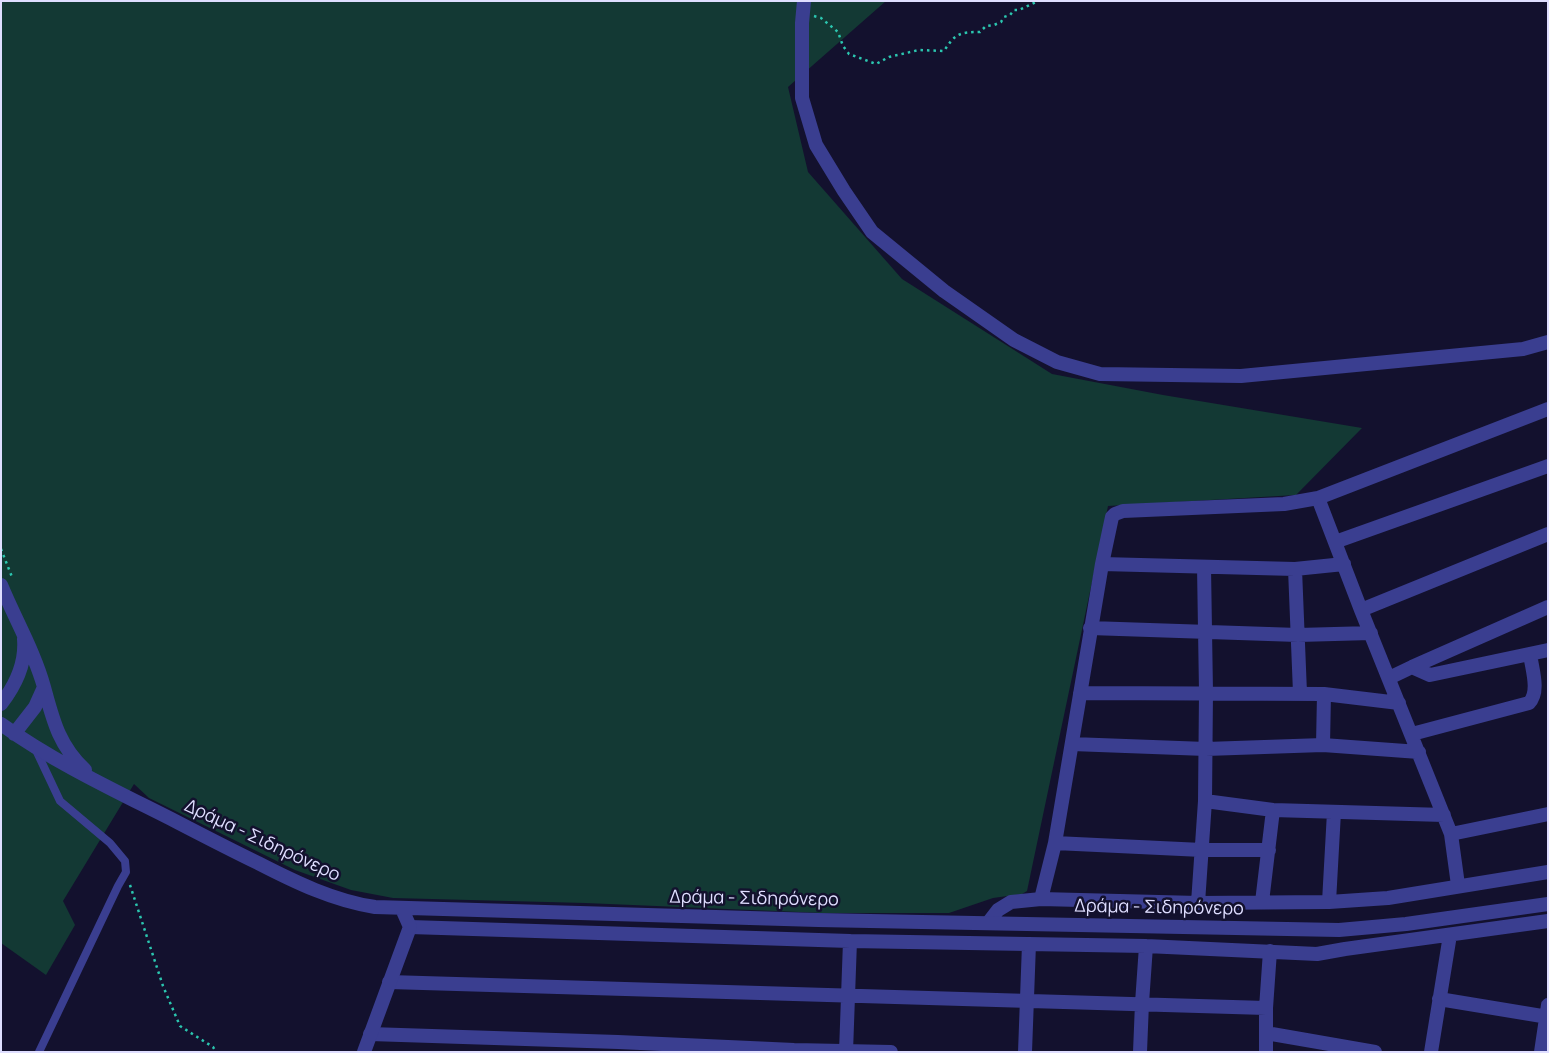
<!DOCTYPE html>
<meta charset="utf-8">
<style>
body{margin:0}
#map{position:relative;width:1549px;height:1053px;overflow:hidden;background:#13112e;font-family:Manrope,sans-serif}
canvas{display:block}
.frame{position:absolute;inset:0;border:2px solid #dfdeff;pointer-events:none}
</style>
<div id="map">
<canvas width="1549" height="1053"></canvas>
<div class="frame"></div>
</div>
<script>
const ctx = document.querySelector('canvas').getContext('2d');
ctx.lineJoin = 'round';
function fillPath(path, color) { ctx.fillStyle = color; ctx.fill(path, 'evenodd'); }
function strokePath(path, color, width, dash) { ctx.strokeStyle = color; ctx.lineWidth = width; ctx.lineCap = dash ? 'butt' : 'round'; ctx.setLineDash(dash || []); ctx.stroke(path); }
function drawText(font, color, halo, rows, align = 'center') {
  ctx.font = font + ' Manrope,sans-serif'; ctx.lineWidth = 5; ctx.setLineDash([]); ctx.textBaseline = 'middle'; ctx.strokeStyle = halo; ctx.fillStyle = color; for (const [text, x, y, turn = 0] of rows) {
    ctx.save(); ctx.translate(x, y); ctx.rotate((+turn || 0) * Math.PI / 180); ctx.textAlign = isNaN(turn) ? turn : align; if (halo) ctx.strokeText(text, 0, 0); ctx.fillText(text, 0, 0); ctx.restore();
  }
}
const green = new Path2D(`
 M1 1H886L788 87 808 172 902 279 1052 374 1163 395 1362 428 1296 495 1108 506 1027 891 1022 894 993 898 949 913H822L585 903 393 898 351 890 295 870 149 798 134 784 63 901 75 925 46 975 1 943Z`);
const path = new Path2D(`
 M814 16 821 18 838 32 843 46 849 54 876 64 889 57 919 50 944 51C955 34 959 32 980 32L986 26 994 25 1001 22 1004 17 1010 15 1014 10H1019L1038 1
 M1 549 12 577
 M130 885 163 986 180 1026 213 1047 216 1052`);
const service = new Path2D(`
 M35 748 60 801 110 843 125 861 126 872 118 886 39 1052`);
const minor = new Path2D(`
 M804 1 802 23V98L816 145 844 191 872 232 944 291 1014 340 1057 362 1100 374 1241 376 1523 349 1548 342
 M1318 498 1361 610 1451 834 1458 885
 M1335 542 1548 466
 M1102 564 1295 569 1344 564
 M1204 567 1206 692 1205 801
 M1295 569 1300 693
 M1361 610 1548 534
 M1090 628 1298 635 1371 633
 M1412 667 1430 675 1548 650
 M1389 678 1412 667 1548 607
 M1080 693 1324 694 1399 703
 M1412 734 1529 703C1540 692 1532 669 1530 654
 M1072 744 1206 749 1323 745 1419 752
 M1323 745 1324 694
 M1451 834 1548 814
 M1055 843 1202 850H1269
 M1041 899 1055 843 1102 564 1112 517 1115 514 1123 511 1284 504 1318 498 1548 409
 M1262 902 1273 810
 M1329 902 1334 812
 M1198 903 1205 801 1273 810 1444 815
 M988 923 998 910 1011 902 1041 899 1198 903 1329 902 1388 898 1548 872
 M410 927 850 941 1146 946 1317 954 1345 949 1548 921
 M389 982 1266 1008
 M1439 999 1548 1017
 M1266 1033 1375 1052
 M370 1034 618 1042 794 1050 891 1052
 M846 1052 850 941
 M1025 1052 1029 944
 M1140 1052 1142 1003 1146 946
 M1266 1052V1008L1270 951
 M1431 1052 1450 935
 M1541 1052 1548 1005`);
const tertiary = new Path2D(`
 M1 585C15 619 34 651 44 687L35 707 14 734
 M44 687C53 720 59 746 85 770
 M1 704C15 686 26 663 24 639
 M1 724C55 763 118 792 177 822 204 836 231 850 258 863 295 882 334 901 375 907L818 920 1339 930 1406 924 1548 904
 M364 1052 410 927 402 909`);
const streetNames = [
 ["Δράμα - Σιδηρόνερο",262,841,25],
 ["Δράμα - Σιδηρόνερο",754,899,1],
 ["Δράμα - Σιδηρόνερο",1159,908,1]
];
fillPath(green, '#133934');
strokePath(path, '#2bc6af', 2.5, [2.5, 4]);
strokePath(service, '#3a3e90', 8);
strokePath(minor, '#3a3e90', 14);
strokePath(tertiary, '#3a3e90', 14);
drawText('18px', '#dfdeff', '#13112e', streetNames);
</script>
